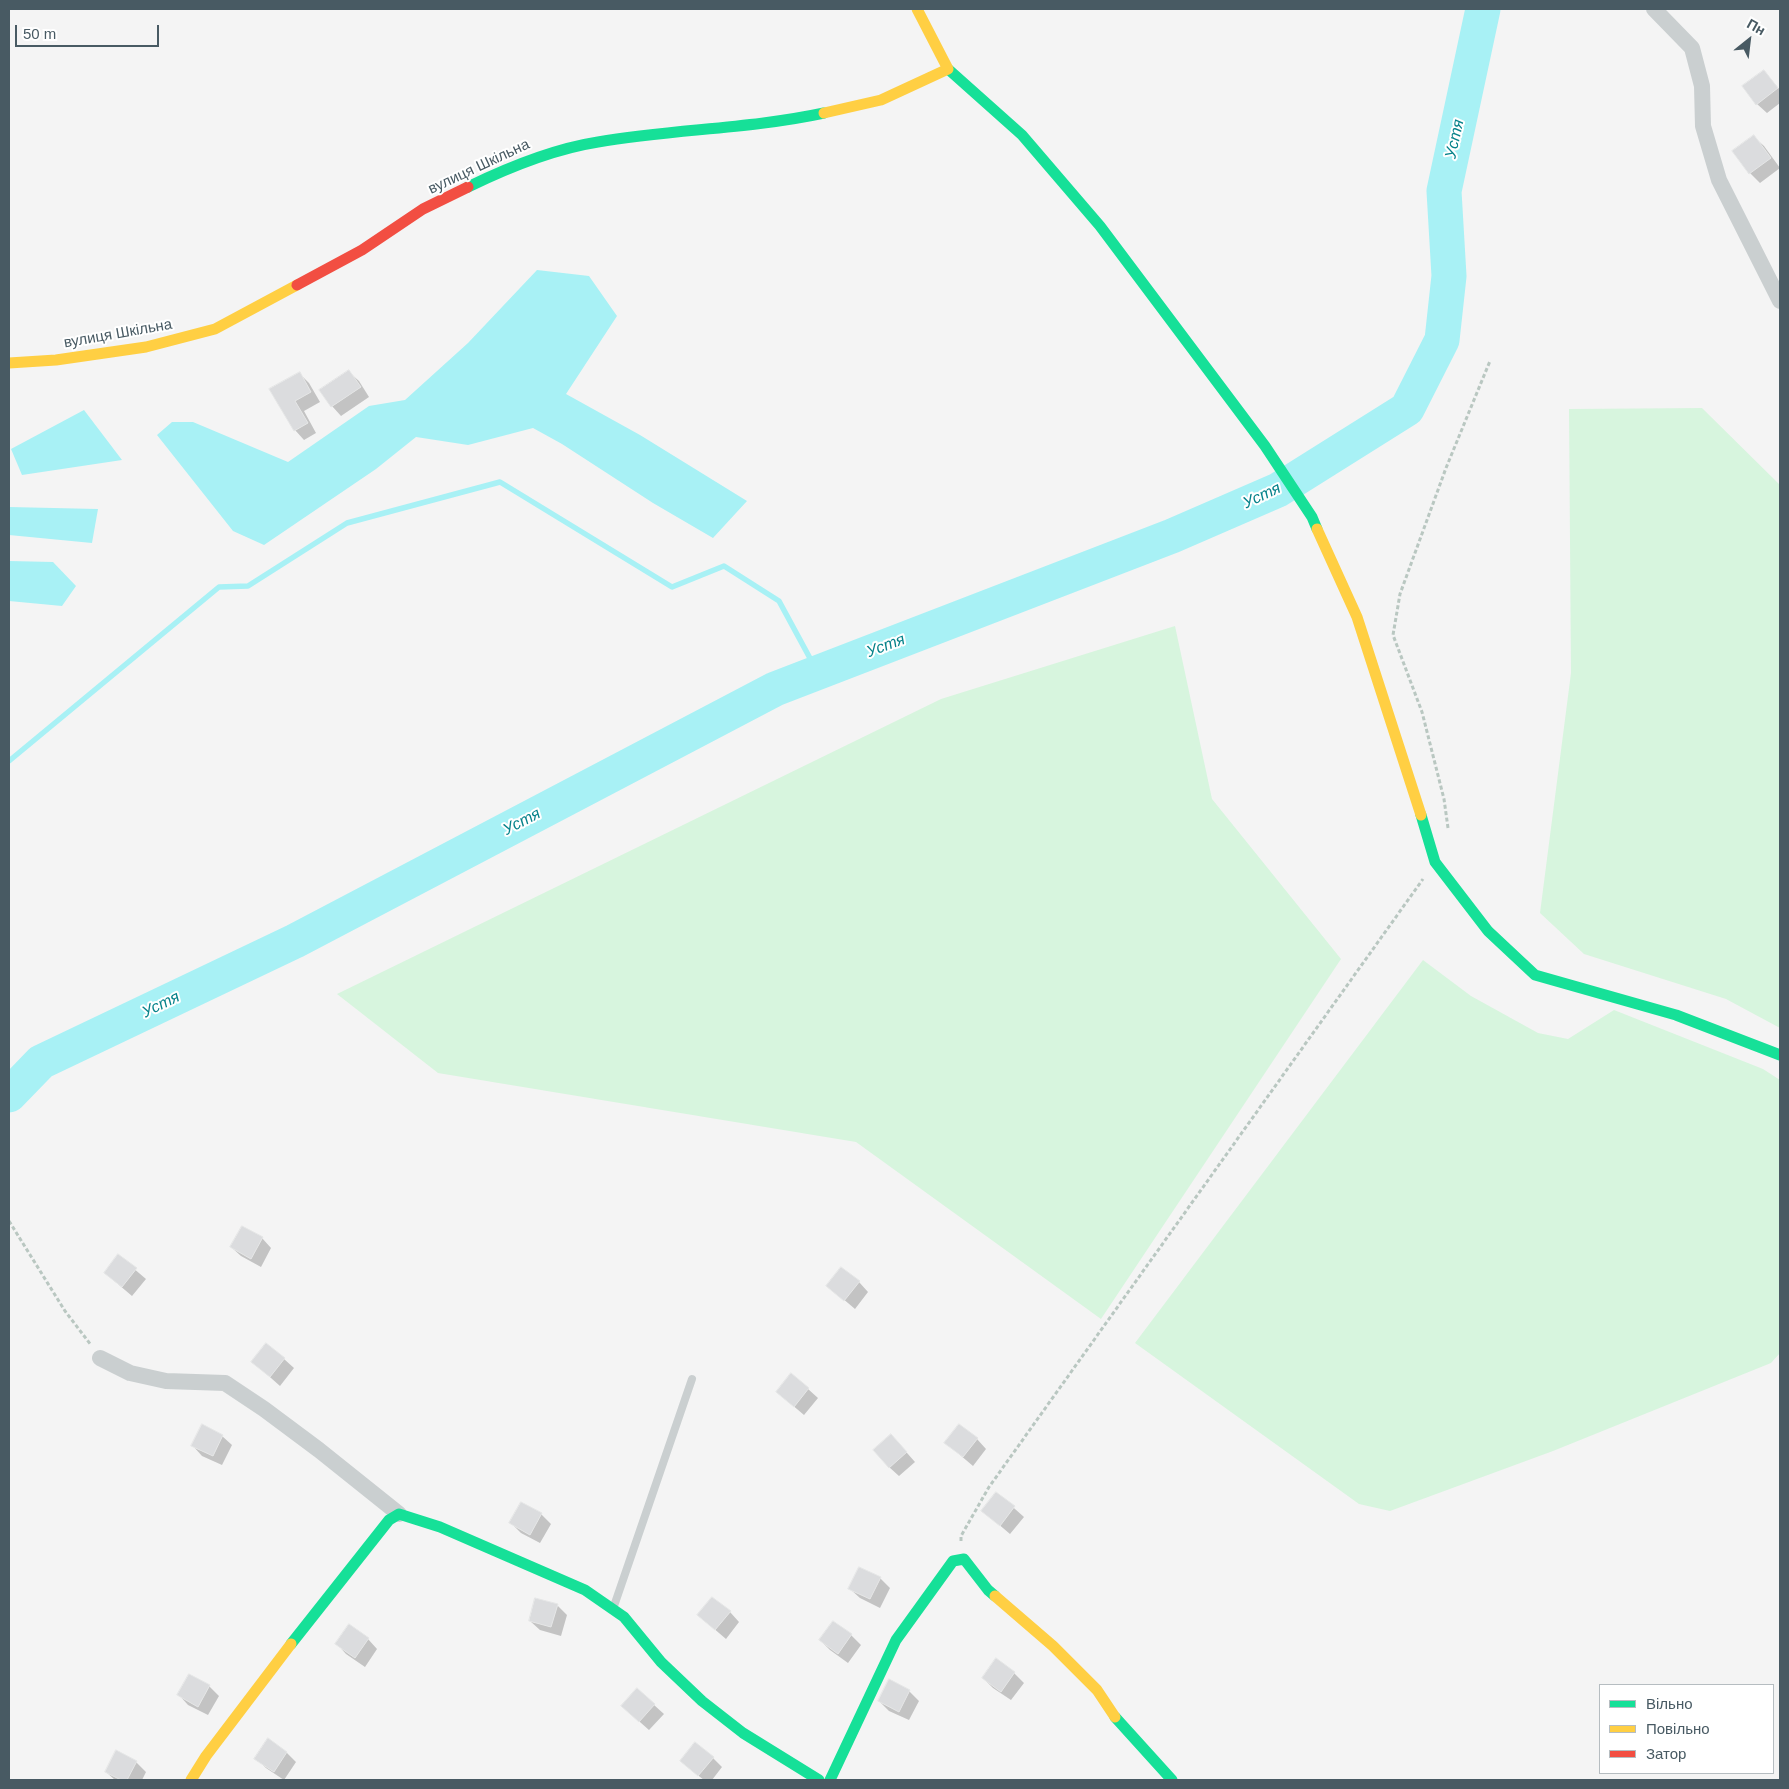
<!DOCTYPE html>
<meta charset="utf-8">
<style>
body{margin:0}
#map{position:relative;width:1789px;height:1789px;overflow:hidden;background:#f4f4f4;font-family:Arial,sans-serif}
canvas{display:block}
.frame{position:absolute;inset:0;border:10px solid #485a63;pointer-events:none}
.legend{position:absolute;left:1599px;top:1684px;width:175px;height:90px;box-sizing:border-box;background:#fff;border:1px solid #b6bdc1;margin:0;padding:6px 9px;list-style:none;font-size:15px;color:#485a63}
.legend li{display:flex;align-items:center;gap:10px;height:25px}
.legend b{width:25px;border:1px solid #b6bdc1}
.north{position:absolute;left:1724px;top:15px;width:50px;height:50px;-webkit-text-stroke:4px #fff;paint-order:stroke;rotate:29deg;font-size:14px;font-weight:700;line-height:20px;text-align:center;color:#485a63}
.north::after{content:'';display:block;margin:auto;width:18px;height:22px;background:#485a63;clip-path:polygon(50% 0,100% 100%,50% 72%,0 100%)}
.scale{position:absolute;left:15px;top:25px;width:144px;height:22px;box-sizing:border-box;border:2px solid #485a63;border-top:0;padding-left:6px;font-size:15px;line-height:18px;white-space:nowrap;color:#485a63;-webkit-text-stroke:4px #fff;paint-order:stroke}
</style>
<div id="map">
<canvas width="1789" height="1789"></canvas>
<div class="frame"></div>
<ul class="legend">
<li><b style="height:6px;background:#16e098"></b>Вільно</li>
<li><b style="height:6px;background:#ffcf43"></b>Повільно</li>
<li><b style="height:6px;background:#f24e42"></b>Затор</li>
</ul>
<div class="north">Пн</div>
<div class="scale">50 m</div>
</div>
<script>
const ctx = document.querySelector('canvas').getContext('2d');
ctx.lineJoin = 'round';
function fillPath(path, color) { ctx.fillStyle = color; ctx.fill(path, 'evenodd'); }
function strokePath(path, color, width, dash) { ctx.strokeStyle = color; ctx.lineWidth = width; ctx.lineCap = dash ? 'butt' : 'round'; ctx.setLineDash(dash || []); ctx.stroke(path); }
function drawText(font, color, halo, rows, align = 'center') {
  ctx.font = font + ' Arial,sans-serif'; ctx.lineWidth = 4; ctx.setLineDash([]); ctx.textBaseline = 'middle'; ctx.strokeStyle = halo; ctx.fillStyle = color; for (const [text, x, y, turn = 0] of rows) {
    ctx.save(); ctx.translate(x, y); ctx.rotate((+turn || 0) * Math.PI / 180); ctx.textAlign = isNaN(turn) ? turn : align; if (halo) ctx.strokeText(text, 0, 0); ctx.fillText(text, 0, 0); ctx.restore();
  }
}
const green = new Path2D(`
 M1702 408 1780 485V1028L1726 999 1584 954 1540 913 1571 673 1569 409Z
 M1175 626 1212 799 1341 959 1101 1319 856 1142 438 1073 337 994 941 699Z
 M1423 960 1471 996 1538 1033 1568 1039 1614 1010 1763 1069 1780 1080V1353L1771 1363 1553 1451 1390 1511 1359 1504 1135 1343Z`);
const water = new Path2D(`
 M537 270 589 276 617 316 566 394 640 435 747 501 713 538 653 503 562 444 533 428 468 445 416 437 376 469 264 545 233 531 157 435 172 422H193L288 462 369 406 405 400 468 343Z
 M84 410 122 460 22 475 11 449Z
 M9 507 98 509 92 543 9 535Z
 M9 561 53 562 76 586 62 606 9 601Z`);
const shadow = new Path2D(`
 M1764 71 1780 90V103L1767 113 1757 104Z
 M1754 137 1764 146 1780 168 1760 183 1750 173 1734 151Z
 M349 372 359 381 369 397 341 416 332 406Z
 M299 373 309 383 320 402 304 411 316 433 304 440 295 430 271 390Z
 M262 1238 271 1248 261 1267 241 1256 231 1247Z
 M119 1256 146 1279 132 1296 105 1273Z
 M859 1282 868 1292 855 1309 828 1286Z
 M284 1359 294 1368 280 1386 253 1362Z
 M808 1389 818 1398 804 1415 777 1392Z
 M222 1436 232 1445 222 1465 202 1456 193 1446Z
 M977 1439 986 1449 973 1466 946 1443Z
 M900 1445 915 1462 899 1476 889 1467Z
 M997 1493 1024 1517 1010 1534 983 1511Z
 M541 1514 551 1524 540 1543 521 1533 511 1523Z
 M880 1578 890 1588 880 1608 860 1598 850 1589Z
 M557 1605 567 1615 561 1636 540 1630 530 1621Z
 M730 1612 739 1622 726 1639 698 1615Z
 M833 1623 851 1635 861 1645 848 1663 830 1650 820 1640Z
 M368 1639 377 1649 365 1667 346 1654 337 1644Z
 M1014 1673 1024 1683 1011 1700 993 1688 983 1678Z
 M209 1686 219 1696 208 1715 188 1705 179 1695Z
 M909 1691 919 1701 909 1720 889 1711 879 1701Z
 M654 1705 664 1714 649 1730 632 1715Z
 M268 1740 287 1753 296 1762 284 1780 266 1768 256 1758Z
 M713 1758 722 1767 712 1780H704L691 1770Z
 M136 1762 146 1772 142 1780H115L106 1772Z`);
const stream = new Path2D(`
 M9 761 219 587 248 586 347 523 500 482 672 587 724 566 779 601 818 673`);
const river = new Path2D(`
 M9 1095 41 1062 295 941 775 689 1172 536 1278 490 1407 409 1442 340 1449 276 1444 191 1483 9`);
const building = new Path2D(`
 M1764 70 1778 88 1756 105 1742 86Z
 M1754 135 1771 158 1749 174 1732 151Z
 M349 370 361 387 331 407 319 390Z
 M300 372 311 392 295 401 308 423 294 431 269 389Z
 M242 1226 263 1237 251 1259 230 1247Z
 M118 1254 137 1268 122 1287 104 1273Z
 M841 1267 860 1281 844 1301 826 1286Z
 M266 1343 285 1358 270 1377 251 1362Z
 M791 1373 809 1388 794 1407 776 1392Z
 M202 1424 223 1435 213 1456 191 1446Z
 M959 1424 978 1438 963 1457 944 1443Z
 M891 1434 907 1452 889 1468 873 1450Z
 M996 1492 1015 1506 1000 1526 981 1511Z
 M521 1502 542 1513 530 1535 509 1523Z
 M859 1567 881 1577 870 1599 848 1589Z
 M712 1597 731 1611 715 1630 697 1615Z
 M535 1598 558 1604 551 1627 529 1621Z
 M833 1621 852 1634 838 1654 819 1640Z
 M349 1624 369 1638 355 1658 335 1644Z
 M996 1658 1015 1672 1001 1692 982 1678Z
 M189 1674 210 1685 198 1707 177 1695Z
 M889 1679 910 1690 899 1712 878 1701Z
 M637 1688 655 1704 639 1722 621 1706Z
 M268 1738 287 1752 274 1772 254 1759Z
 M695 1742 714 1757 698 1776 680 1761Z
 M116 1750 137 1761 127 1780H121L105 1772Z`);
const path = new Path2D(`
 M1448 828 1444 799 1422 712 1393 635 1400 594 1446 468 1490 361
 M9 1221 65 1311 91 1345
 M961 1541V1536L989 1487 1423 879`);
const lane = new Path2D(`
 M614 1606 692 1379`);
const street = new Path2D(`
 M1654 9 1692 48 1702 86 1703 126 1719 180 1780 301
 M100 1358 130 1373 166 1381 225 1383 264 1409 319 1450 399 1514`);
const fast = new Path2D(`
 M948 69 1022 135 1100 226 1265 446 1312 517 1317 529
 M468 187C509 167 553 149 598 142 673 129 749 129 824 113
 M1421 815 1435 862 1488 931 1535 975 1676 1015 1780 1055
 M291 1644 389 1520 399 1514 440 1527 585 1590 624 1617 661 1662 702 1701 743 1733 819 1780
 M1115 1717 1172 1780
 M830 1780 896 1640 953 1561 964 1559 988 1590 995 1596`);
const slow = new Path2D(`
 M824 113 881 100 948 69 917 9
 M9 363 56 360 146 347 215 329 297 285
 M1317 529 1357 617 1421 815
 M995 1596 1053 1646 1097 1690 1115 1717
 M191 1780 206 1756 291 1644`);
const jam = new Path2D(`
 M297 285 362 250 423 209 468 187`);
const streetNames = [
 ["вулиця Шкільна",479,167,-25],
 ["вулиця Шкільна",118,334,-10]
];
const waterNames = [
 ["Устя",1455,139,-78],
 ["Устя",1262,496,-25],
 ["Устя",886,646,-21],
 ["Устя",522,822,-28],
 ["Устя",161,1005,-26]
];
fillPath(green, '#d7f5de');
fillPath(water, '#a8f1f5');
fillPath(shadow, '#0003');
strokePath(stream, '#a8f1f5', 5.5);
strokePath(river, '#a8f1f5', 35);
fillPath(building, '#dbdcde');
strokePath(building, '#e5e6e6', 1);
strokePath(path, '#b9c7c1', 3, [4, 2.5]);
strokePath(lane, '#cacfd0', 8);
strokePath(street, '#cacfd0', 16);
strokePath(fast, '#16e098', 11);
strokePath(slow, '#ffcf43', 11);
strokePath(jam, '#f24e42', 11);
drawText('15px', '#485a63', '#fff', streetNames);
drawText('italic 16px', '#05828a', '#fff', waterNames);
</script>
